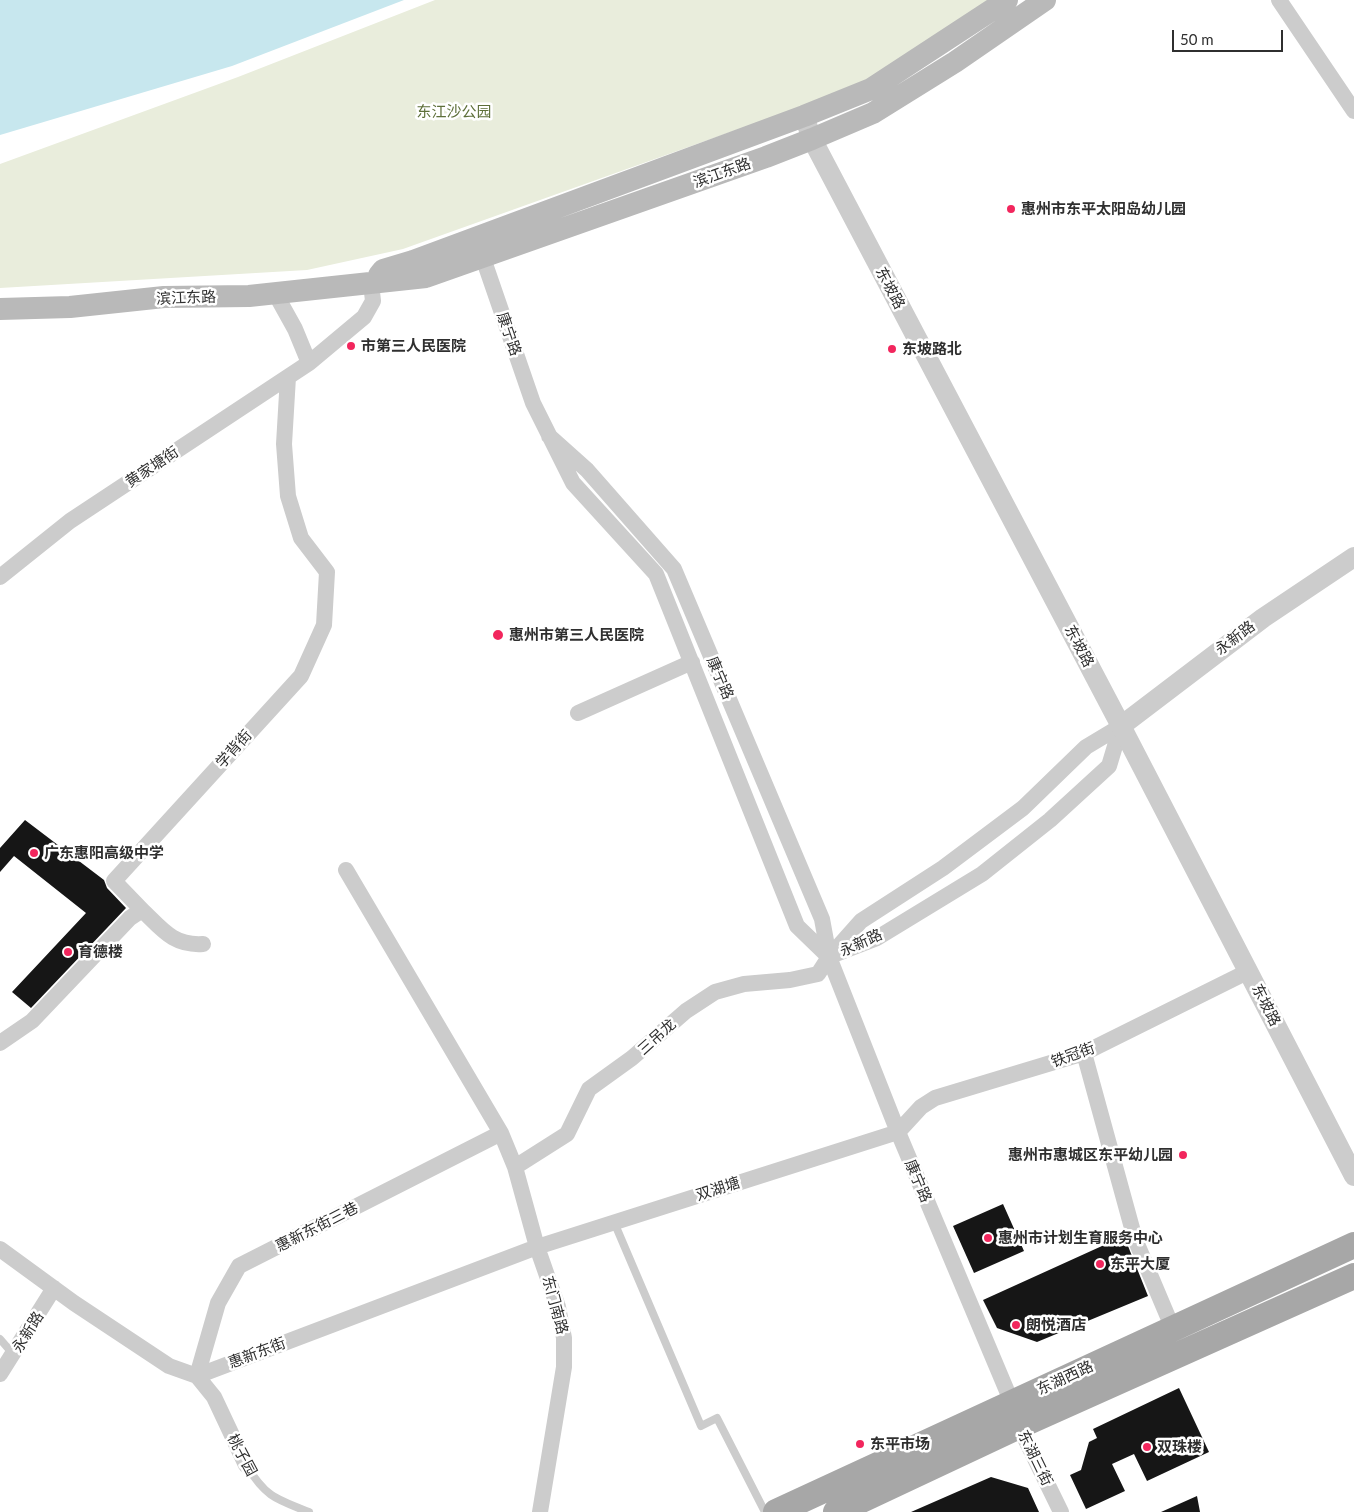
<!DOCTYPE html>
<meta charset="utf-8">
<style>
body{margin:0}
#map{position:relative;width:1354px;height:1512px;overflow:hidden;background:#fff;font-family:Lato,sans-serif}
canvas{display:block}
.scale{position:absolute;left:1172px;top:30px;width:111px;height:22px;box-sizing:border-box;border:2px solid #2f2f2f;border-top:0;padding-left:6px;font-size:15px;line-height:18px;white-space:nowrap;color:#2f2f2f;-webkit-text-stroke:4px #fff;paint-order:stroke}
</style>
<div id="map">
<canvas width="1354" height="1512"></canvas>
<div class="scale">50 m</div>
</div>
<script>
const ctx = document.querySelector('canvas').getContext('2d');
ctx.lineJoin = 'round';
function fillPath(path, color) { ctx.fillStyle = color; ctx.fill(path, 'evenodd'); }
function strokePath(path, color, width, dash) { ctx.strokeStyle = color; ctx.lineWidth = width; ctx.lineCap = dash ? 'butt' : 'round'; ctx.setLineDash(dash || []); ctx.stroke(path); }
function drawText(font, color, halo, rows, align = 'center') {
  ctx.font = font + ' Lato,"Noto Sans SC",sans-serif'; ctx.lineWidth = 5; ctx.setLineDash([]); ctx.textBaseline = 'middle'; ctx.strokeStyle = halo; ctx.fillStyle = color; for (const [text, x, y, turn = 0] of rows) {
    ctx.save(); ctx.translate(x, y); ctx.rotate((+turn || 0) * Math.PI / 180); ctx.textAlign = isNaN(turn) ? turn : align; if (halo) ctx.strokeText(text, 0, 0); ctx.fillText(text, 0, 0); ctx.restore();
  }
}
const green = new Path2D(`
 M435 0H992L862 85 403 249 307 270 0 288V164L238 77Z`);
const water = new Path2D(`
 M0 0H404L232 66 0 135Z`);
const building = new Path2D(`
 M25 820 104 880 107 888 126 908 31 1008 12 992 86 913 14 856 0 872V848Z
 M1003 1204 1024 1251 974 1273 953 1226Z
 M1124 1236 1148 1296 1037 1342 997 1328 983 1300Z
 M1179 1388 1209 1452 1147 1481 1134 1454 1112 1464 1125 1491 1086 1509 1070 1475 1081 1470 1089 1442 1097 1438 1093 1429Z
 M991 1477 1028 1488 1039 1512H911Z
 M1197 1496 1200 1512H1161Z`);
const service = new Path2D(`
 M614 1222 701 1426 717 1418 765 1512
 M0 1339 13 1354
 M246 1465C266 1497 275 1499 309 1512`);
const minor = new Path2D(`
 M1279 0 1354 111
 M483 258 533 403 573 483 656 574 797 926 829 957
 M275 293 295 329 309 363
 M549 436 587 470 674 569 822 919 829 957 898 1132 1012 1403 1019 1426 1061 1512
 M0 577 70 521 309 363 364 317 373 301 371 283
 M578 713 692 662
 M346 870 501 1133 515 1167 537 1247 558 1307 564 1338V1367L540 1512
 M142 910C162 929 173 946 203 944
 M833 955 877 938 982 874 1050 820 1109 766 1121 726
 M0 1043 32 1021 130 918 142 910 114 881 301 676 324 625 327 572 301 538 288 496 284 444 288 377
 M1084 1053 1135 1239 1173 1329
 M515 1167 567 1134 589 1089 632 1058 686 1011 715 992 744 984 790 980 818 974 829 957 861 921 943 868 1023 808 1086 747 1121 726
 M0 1249 74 1303 169 1366 197 1376 537 1247 898 1132 921 1107 935 1098 1084 1053 1249 971
 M0 1374 54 1288
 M246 1465 214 1397 197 1376 218 1303 239 1266 501 1133`);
const tertiary = new Path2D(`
 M804 116 812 139 1121 726 1354 1176
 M1121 726 1263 618 1354 557`);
const secondary = new Path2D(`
 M379 275 383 270 413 261 804 116 871 89 1007 0
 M0 309 70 307 164 297 249 296 426 277 766 157 812 139 873 113 955 62 1045 0`);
const primary = new Path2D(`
 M776 1512 1354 1245
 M836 1512 1019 1426 1354 1276`);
const markers = [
 [1011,209,5,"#f2265d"],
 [351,346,5,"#f2265d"],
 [892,349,5,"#f2265d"],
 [498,635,6,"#f2265d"],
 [34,853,5,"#f2265d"],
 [68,952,5,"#f2265d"],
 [1183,1155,5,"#f2265d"],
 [988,1238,5,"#f2265d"],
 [1100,1264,5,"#f2265d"],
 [1016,1325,5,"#f2265d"],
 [860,1444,5,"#f2265d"],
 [1147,1447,5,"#f2265d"]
];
const parkNames = [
 ["东江沙公园",454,112]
];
const streetNames = [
 ["滨江东路",722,173,-20],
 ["东坡路",890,288,62],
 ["滨江东路",186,298,-2],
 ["康宁路",509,334,71],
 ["黄家塘街",152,467,-34],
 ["永新路",1235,638,-37],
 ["东坡路",1079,646,62],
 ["康宁路",720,678,67],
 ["学背街",234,749,-48],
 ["永新路",861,943,-24],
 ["东坡路",1266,1005,63],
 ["三吊龙",657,1037,-42],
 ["铁冠街",1073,1055,-20],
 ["康宁路",918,1181,67],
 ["双湖塘",718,1189,-18],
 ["惠新东街三巷",317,1227,-27],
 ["东门南路",555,1305,75],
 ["永新路",28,1332,-58],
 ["惠新东街",257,1353,-21],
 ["东湖西路",1065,1378,-25],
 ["桃子园",242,1455,62],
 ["东湖三街",1035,1458,64]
];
const poiNames = [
 ["惠州市东平太阳岛幼儿园",1021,209],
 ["市第三人民医院",361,346],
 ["东坡路北",902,349],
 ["惠州市第三人民医院",509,635],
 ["广东惠阳高级中学",44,853],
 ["育德楼",78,952],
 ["惠州市惠城区东平幼儿园",1173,1155,"right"],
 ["惠州市计划生育服务中心",998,1238],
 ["东平大厦",1110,1264],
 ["朗悦酒店",1026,1325],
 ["东平市场",870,1444],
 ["双珠楼",1157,1447]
];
fillPath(green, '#e9eddc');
fillPath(water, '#c7e7ee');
fillPath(building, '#161616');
strokePath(service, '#ccc', 8);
strokePath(minor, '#ccc', 16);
strokePath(tertiary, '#ccc', 20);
strokePath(secondary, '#b9b9b9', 22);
strokePath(primary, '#a7a7a7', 26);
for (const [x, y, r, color] of markers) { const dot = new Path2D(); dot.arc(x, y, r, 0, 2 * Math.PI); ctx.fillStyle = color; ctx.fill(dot); strokePath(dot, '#fff', 2); }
drawText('15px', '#5d6f39', '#fff', parkNames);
drawText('15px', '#2f2f2f', '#fff', streetNames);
drawText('bold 15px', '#2f2f2f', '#fff', poiNames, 'left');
</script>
